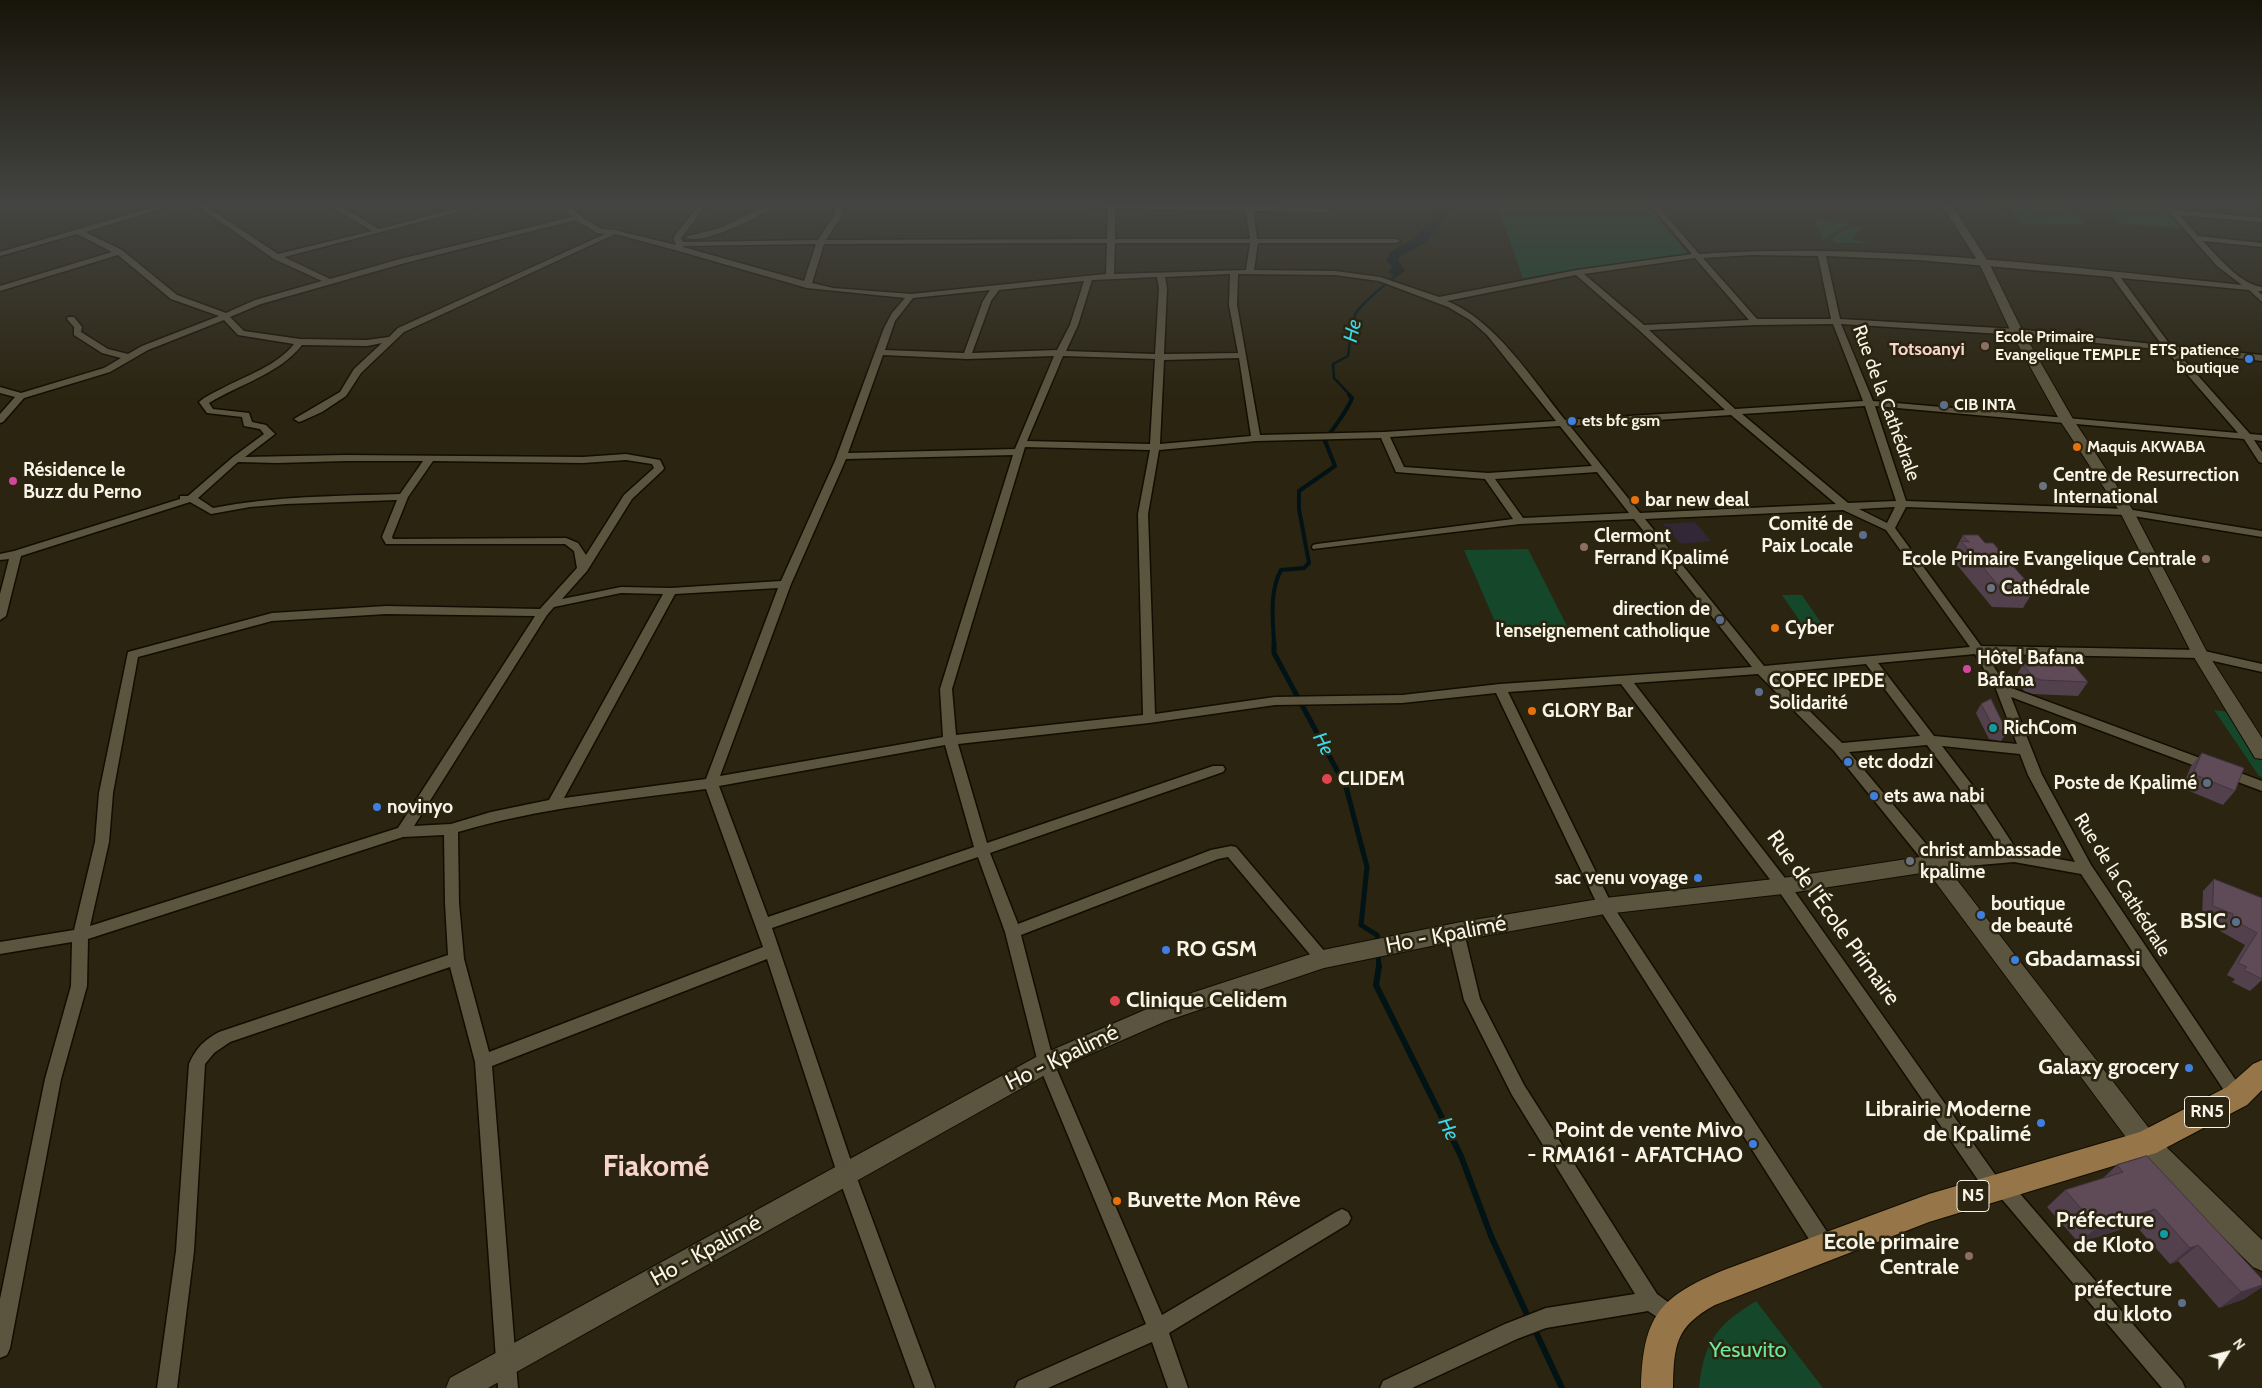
<!DOCTYPE html>
<meta charset="utf-8">
<style>
body{margin:0}
#map{position:relative;width:2262px;height:1388px;overflow:hidden;background:#2a2410;font-family:Cabin,sans-serif}
canvas{display:block}
.north{position:absolute;left:2202px;top:1328px;width:50px;height:50px;-webkit-text-stroke:4px #2a2410;paint-order:stroke;rotate:54deg;font-size:14px;font-weight:700;line-height:20px;text-align:center;color:#f8f5e8}
.north::after{content:'';display:block;margin:auto;width:18px;height:22px;background:#f8f5e8;clip-path:polygon(50% 0,100% 100%,50% 72%,0 100%)}
</style>
<div id="map">
<canvas width="2262" height="1388"></canvas>
<div class="north">N</div>
</div>
<script>
const ctx = document.querySelector('canvas').getContext('2d');
ctx.lineJoin = 'round';
function fillPath(path, color) { ctx.fillStyle = color; ctx.fill(path, 'evenodd'); }
function strokePath(path, color, width, dash) { ctx.strokeStyle = color; ctx.lineWidth = width; ctx.lineCap = dash ? 'butt' : 'round'; ctx.setLineDash(dash || []); ctx.stroke(path); }
function drawText(font, color, halo, rows, align = 'center') {
  ctx.font = font + ' Cabin,sans-serif'; ctx.lineWidth = 5; ctx.setLineDash([]); ctx.textBaseline = 'middle'; ctx.strokeStyle = halo; ctx.fillStyle = color; for (const [text, x, y, turn = 0] of rows) {
    ctx.save(); ctx.translate(x, y); ctx.rotate((+turn || 0) * Math.PI / 180); ctx.textAlign = isNaN(turn) ? turn : align; if (halo) ctx.strokeText(text, 0, 0); ctx.fillText(text, 0, 0); ctx.restore();
  }
}
const industrial = new Path2D(`
 M1695 522 1711 541 1680 544 1663 524Z`);
const green = new Path2D(`
 M1497 205H1647L1687 253 1523 278Z
 M1971 205H2010L2030 209 2028 205H2068L2088 225 2018 223 2012 209Z
 M2085 205H2162L2184 229 2118 223 2107 207Z
 M1815 219 1850 224 1822 240Z
 M1852 225 1863 227 1852 239 1867 243H1836L1830 239Z
 M1528 549 1572 636 1502 638 1464 550Z
 M1782 595H1802L1830 636H1810Z
 M2214 710 2229 712 2262 759V777L2259 776Z
 M1756 1301 1823 1388H1699C1704 1341 1717 1325 1756 1301Z`);
const water = new Path2D(`
 M1441 205H1455L1426 242 1401 256 1398 261 1405 271 1397 276 1388 273 1393 266 1386 262C1391 244 1405 247 1415 237 1425 228 1435 218 1441 205Z`);
const streamFar3 = new Path2D(`
 M1351 396 1334 378 1333 364 1348 356C1350 344 1351 323 1356 313 1360 305 1391 279 1400 273`);
const streamFar2 = new Path2D(`
 M1274 644C1273 620 1269 592 1281 570L1304 568 1309 563 1299 509V491L1335 466 1325 441C1334 426 1346 414 1352 398L1349 395`);
const streamFar1 = new Path2D(`
 M1274 643V653L1346 787 1367 867 1361 925 1377 935 1378 943
 M1378 953 1379 968`);
const stream = new Path2D(`
 M1379 966 1376 985 1461 1156 1491 1236 1529 1319
 M1534 1328 1562 1388`);
const street = new Path2D(`
 M161 205H173L85 232 122 250 177 295 226 313 255 300 322 281 274 259 196 205H204L278 254 372 231 329 205H338L379 229 472 205H485L284 257 330 279 400 259 572 217 562 205H569L580 216 602 229 614 230 676 245 673 238 699 205H706L681 238 683 242 818 240 833 217 837 205H844L841 217 826 240 1107 239 1108 208 1074 205H1253L1324 208H1327V212L1253 211 1257 239H1396L1400 241 1396 243H1258L1254 270 1335 271 1380 277 1439 297 1577 270 1692 254 1650 205H1657L1699 254C1879 242 2062 267 2242 285L2217 266 2163 205H2170L2175 210 2262 218V222L2179 215 2198 236 2262 243V247L2203 241C2217 256 2241 285 2262 287V291H2258L2262 295V302L2249 290 2121 278 2171 346 2262 355V361L2176 351 2250 434 2262 435V441L2254 440 2262 452V463L2259 462 2244 439 1875 406 1906 501 2127 509 2262 531V537L2127 515 1906 507 1895 528 1981 646 2200 650 2262 664V672L2200 658 1986 654 2006 686 2262 781V791L2011 697 2042 775 2091 865 2243 1091 2245 1096 2243 1101 2237 1104 2231 1101 2081 874 2014 862 1933 869 1928 867 1834 751 1758 674 1634 683 1788 882 1999 1180 2003 1178 2009 1181 2182 1381 2185 1388H2162L2000 1197 1995 1199 1989 1196 1778 890 1621 684 1508 692 1611 903 1833 1241 1835 1248 1833 1255 1826 1257 1819 1255 1600 910 1496 693 1402 703 1275 705 1149 723 958 744 987 843 1213 766H1223L1225 769 1223 772 990 853 1018 924 1211 850 1231 846 1236 847 1331 959 1328 964 1323 965 1318 964 1228 857 1218 859 1021 935 1054 1063 1162 1315 1336 1212 1342 1209 1348 1212 1351 1218 1348 1224 1169 1333 1188 1388H1168L1152 1342 1048 1388H1015L1018 1381 1146 1324 1038 1063 1005 932 978 857 772 928 855 1173 935 1388H915L837 1173 767 959 492 1066 518 1388H498L475 1062 450 967 230 1042 214 1053 205 1064 194 1251 177 1388H157L176 1251 189 1064C196 1048 204 1040 219 1032L448 955 445 903 444 835 403 837 88 939 87 986 61 1079 10 1348 7 1355 0 1358V1299L45 1079 71 986 72 942 0 954V942L74 930 95 842 99 793 128 652 272 613 386 606 540 609 577 568 574 551 565 544H386L382 537 397 500 286 504 250 507 211 514 190 502 21 556 6 616 0 620V594L9 559 0 560V554L14 551 180 499V496H188L233 457 264 434 260 429 244 426 242 417 207 413 199 402C206 396 215 392 223 388 247 375 277 366 294 344L238 335 224 320 148 350 110 372 24 398 3 422 0 423V414L15 397 0 393V387L21 393 104 368 121 358 102 353 74 335V327L67 319 68 317H74L82 327 81 332 108 349 128 354 142 346 219 316 171 299 118 255 0 291V286L112 252 77 234 0 256V252ZM1115 208 1246 211 1250 239H1115ZM576 220 597 233 605 234 398 328 389 337 367 340 300 339 244 331 230 317 261 304 405 263ZM615 234 675 250 807 288 905 298 892 313 884 328 835 461 781 581 671 588 621 587 562 599 587 571 632 499 663 470 664 468 660 460 626 454 583 457 346 455 245 457 275 434 266 425 252 422 249 413 213 409 209 403C240 384 279 374 302 345L367 346 382 343 354 369 340 392 294 419 299 422 302 421 322 412 346 396 361 373 404 332ZM1107 243 1106 274 911 294 833 288 812 283 824 244ZM1115 243H1250L1246 270 1114 274ZM816 244 804 281 683 247V246ZM1752 255 1818 256 1831 319H1757L1703 258ZM1826 256 1918 260 2112 277 2162 345 2017 329 1840 319ZM1695 258 1749 320 1644 325 1584 274ZM1230 274 1229 305 1238 353 1164 354 1167 288 1165 277ZM1238 274 1335 275 1379 281 1448 307 1470 320 1487 335 1556 421 1384 432 1260 435 1237 305ZM1576 275 1639 330 1725 410 1565 420C1533 380 1495 320 1447 301ZM1157 277 1159 288 1155 354 1066 351 1078 325 1092 280ZM1084 281 1070 325 1057 350 972 353 991 301 999 290ZM990 290 983 301 964 353 885 350 895 321 913 298ZM1833 324 1863 401 1735 409 1649 330 1755 325ZM1841 324 2017 335 2166 350 2238 433 1873 401ZM883 355 967 359 1054 356 1015 449 848 453ZM1063 356 1155 359 1150 444 1027 441ZM1239 358 1251 436 1160 444 1164 360ZM1865 406 1896 501 1848 503 1742 414ZM1731 415 1836 504 1640 513 1570 426ZM1560 426 1592 466 1488 473 1404 467 1390 437ZM1381 438 1396 472 1485 479 1513 519 1317 544 1313 545 1312 547 1313 549 1520 524 1634 519 1752 667 1500 684 1402 695 1275 697 1155 714 1148 514 1159 450 1256 441ZM1025 447 1150 450 1138 514 1143 715 956 735 952 689ZM1013 455 940 689 943 737 720 776 791 584 846 459ZM626 460 652 464 654 468 624 495 586 555 578 543 566 538 393 539 392 537 408 497 433 461 583 463ZM346 461H423L400 494C337 496 275 496 213 508L198 498 238 462 277 463ZM1597 472 1629 513 1523 518 1495 479ZM1895 507 1887 523 1859 509ZM1843 510 1886 530 1970 647 1764 666 1645 519ZM778 588 706 779 564 798 675 594ZM621 593 663 594 549 800 491 812 451 824 414 826 547 615 554 607ZM386 614 535 616 398 828 90 926 109 842 113 793 138 657 272 621ZM1975 654 1996 689 2017 744 1934 736 1878 663ZM1866 664 1920 736 1842 743 1771 673ZM945 745 974 847 768 917 719 786ZM1927 745 1976 811 2003 852 1937 857 1849 752ZM1942 746 2020 754 2028 775 2075 862 2018 852 1986 803ZM706 789 763 947 489 1052 464 959 459 903 458 832C539 808 623 800 706 789Z
 M767 205H776C762 216 701 247 685 237L720 228Z
 M1456 926 1461 928 1464 932 1480 999 1524 1085 1657 1294 1679 1310 1682 1317 1679 1324 1672 1327 1648 1311 1546 1328 1517 1339 1412 1388H1380L1383 1381 1505 1324 1546 1308 1635 1294 1512 1095 1464 1000 1448 932 1451 928Z`);
const secondary = new Path2D(`
 M1942 205H1952L1989 263 2023 332 2073 419 2134 512 2208 654 2262 738V759L2255 758 2192 654 2120 512 2059 419 2011 332 1979 263Z
 M1933 855 1940 858 2155 1136 2262 1240V1271L2253 1267 2137 1152 1928 872 1783 894 1605 914 1456 941 1324 968 1166 1021 1054 1070 488 1388H446L450 1378 1038 1056 1161 1003 1323 950 1456 923 1605 898 1783 878Z`);
const primary = new Path2D(`
 M2262 1060V1090L2247 1105 2156 1153 1929 1222 1715 1305C1675 1327 1674 1345 1673 1388H1641C1643 1316 1659 1297 1724 1270L1929 1194 2140 1132 2227 1087 2253 1064Z`);
const wall = new Path2D(`
 M1963 535 1985 543 2034 590 2023 608 1992 607 1952 559 1955 554 1954 552Z
 M2035 657 2088 682 2078 696 2033 694 2024 691 2015 678 2023 664H2030Z
 M1981 704 2007 732 2001 741 1989 739 1976 713Z
 M2202 753 2235 791 2223 805 2182 788 2191 766Z
 M2214 879 2262 898V980L2250 991 2232 982 2235 979 2227 975 2245 945 2220 931 2221 926 2202 918 2203 891Z
 M2117 1165 2262 1279V1287L2244 1299 2219 1308 2178 1261 2170 1264 2135 1225 2079 1243 2047 1207 2065 1190 2103 1178Z`);
const shadedWall = new Path2D(`
 M2155 1209 2135 1225 2079 1243 2097 1227Z
 M2198 1245 2178 1261 2170 1264 2190 1248Z
 M2262 1285V1287L2244 1299 2219 1308 2241 1292Z`);
const building = new Path2D(`
 M1963 535H1978L1985 543H1993L2034 590H2002L1961 541 1969 542Z
 M2035 657 2068 658 2088 682 2041 680 2033 677 2023 664 2041 665Z
 M1991 699 2007 732 1995 730 1981 704Z
 M2202 753 2244 768 2235 791 2193 774Z
 M2214 879 2262 898V979L2244 970 2247 967 2238 963 2257 933 2232 919 2233 914 2213 906Z
 M2147 1156 2262 1279V1285L2241 1292 2198 1245 2190 1248 2155 1209 2097 1227 2065 1190 2123 1172 2117 1165Z`);
const markers = [
 [1985,346,5,"#8d6e63"],
 [2249,359,5,"#3f7fe0"],
 [1944,405,5,"#5c6f8a"],
 [1572,421,5,"#3f7fe0"],
 [2077,447,5,"#e8710a"],
 [13,481,5,"#d1479c"],
 [2043,486,5,"#6b7280"],
 [1635,500,5,"#e8710a"],
 [1863,535,5,"#5c6f8a"],
 [1584,547,5,"#8d6e63"],
 [2206,559,5,"#8d6e63"],
 [1991,588,5,"#6b7280"],
 [1720,620,5,"#5c6f8a"],
 [1775,628,5,"#e8710a"],
 [1967,669,5,"#d1479c"],
 [1759,692,5,"#5c6f8a"],
 [1532,711,5,"#e8710a"],
 [1993,728,5,"#0f9aa8"],
 [1848,762,5,"#3f7fe0"],
 [1327,779,6,"#e0444e"],
 [2207,783,5,"#5c6f8a"],
 [1874,796,5,"#3f7fe0"],
 [377,807,5,"#3f7fe0"],
 [1910,861,5,"#6b7280"],
 [1698,878,5,"#3f7fe0"],
 [1981,915,5,"#3f7fe0"],
 [2236,922,5,"#5c6f8a"],
 [1166,950,5,"#3f7fe0"],
 [2015,960,5,"#3f7fe0"],
 [1115,1001,6,"#e0444e"],
 [2189,1068,5,"#3f7fe0"],
 [2041,1123,5,"#3f7fe0"],
 [1753,1144,5,"#3f7fe0"],
 [1117,1201,5,"#e8710a"],
 [2164,1234,5,"#0f9aa8"],
 [1969,1256,5,"#8d6e63"],
 [2182,1303,5,"#5c6f8a"]
];
const farPoinames = [
 ["Ecole Primaire",1995,337],
 ["Evangelique TEMPLE",1995,355],
 ["ETS patience",2239,350,"right"],
 ["boutique",2239,368,"right"],
 ["CIB INTA",1954,405],
 ["ets bfc gsm",1582,421],
 ["Maquis AKWABA",2087,447]
];
const farQuarternames = [
 ["Totsoanyi",1927,350]
];
const shields = [
 [2207,1112,45],
 [1973,1196,32]
];
const shieldNames = [
 ["RN5",2207,1112],
 ["N5",1973,1196]
];
const streetNames = [
 ["Rue de la Cathédrale",1886,403,70],
 ["Rue de la Cathédrale",2122,885,58]
];
const poiNames = [
 ["Résidence le",23,470],
 ["Buzz du Perno",23,492],
 ["Centre de Resurrection",2053,475],
 ["International",2053,497],
 ["bar new deal",1645,500],
 ["Comité de",1853,524,"right"],
 ["Paix Locale",1853,546,"right"],
 ["Clermont",1594,536],
 ["Ferrand Kpalimé",1594,558],
 ["Ecole Primaire Evangelique Centrale",2196,559,"right"],
 ["Cathédrale",2001,588],
 ["direction de",1710,609,"right"],
 ["l'enseignement catholique",1710,631,"right"],
 ["Cyber",1785,628],
 ["Hôtel Bafana",1977,658],
 ["Bafana",1977,680],
 ["COPEC IPEDE",1769,681],
 ["Solidarité",1769,703],
 ["GLORY Bar",1542,711],
 ["RichCom",2003,728],
 ["etc dodzi",1858,762],
 ["CLIDEM",1338,779],
 ["Poste de Kpalimé",2197,783,"right"],
 ["ets awa nabi",1884,796],
 ["novinyo",387,807],
 ["christ ambassade",1920,850],
 ["kpalime",1920,872],
 ["sac venu voyage",1688,878,"right"],
 ["boutique",1991,904],
 ["de beauté",1991,926]
];
const waterNames = [
 ["He",1353,331,-78],
 ["He",1323,744,62],
 ["He",1448,1129,64]
];
const nearStreetnames = [
 ["Rue de l'École Primaire",1833,918,54],
 ["Ho - Kpalimé",1446,935,-11],
 ["Ho - Kpalimé",1062,1058,-26],
 ["Ho - Kpalimé",706,1251,-29]
];
const nearPoinames = [
 ["BSIC",2226,922],
 ["RO GSM",1176,950,"left"],
 ["Gbadamassi",2025,960,"left"],
 ["Clinique Celidem",1126,1001,"left"],
 ["Galaxy grocery",2179,1068],
 ["Librairie Moderne",2031,1110],
 ["de Kpalimé",2031,1135],
 ["Point de vente Mivo",1743,1131],
 ["- RMA161 - AFATCHAO",1743,1156],
 ["Buvette Mon Rêve",1127,1201,"left"],
 ["Préfecture",2154,1221],
 ["de Kloto",2154,1246],
 ["Ecole primaire",1959,1243],
 ["Centrale",1959,1268],
 ["préfecture",2172,1290],
 ["du kloto",2172,1315]
];
const nearParknames = [
 ["Yesuvito",1748,1351]
];
const nearDistrictnames = [
 ["Fiakomé",656,1167]
];
fillPath(industrial, '#312736');
fillPath(green, '#15482a');
fillPath(water, '#021315');
strokePath(streamFar3, '#021315', 2.5);
strokePath(streamFar2, '#021315', 4);
strokePath(streamFar1, '#021315', 5);
strokePath(stream, '#021315', 6);
strokePath(street, '#120d00', 3);
strokePath(secondary, '#120d00', 2);
strokePath(primary, '#120d00', 2);
fillPath(street, '#5b543e');
fillPath(secondary, '#5b543e');
fillPath(primary, '#967648');
fillPath(wall, '#52404c');
fillPath(shadedWall, '#42343e');
fillPath(building, '#5f4a58');
strokePath(building, '#42343e', 1);
const sky = ctx.createLinearGradient(0, 0, 0, 400);
sky.addColorStop(0, '#171409');
sky.addColorStop(0.51, '#444542');
sky.addColorStop(1, '#44454200');
ctx.fillStyle = sky;
ctx.fillRect(0, 0, 2262, 400);
for (const [x, y, r, color] of markers) { const dot = new Path2D(); dot.arc(x, y, r, 0, 2 * Math.PI); ctx.fillStyle = color; ctx.fill(dot); strokePath(dot, '#2a2410', 2); }
drawText('bold 16px', '#f8f5e8', '#2a2410', farPoinames, 'left');
drawText('bold 18px', '#f7d5cc', '#2a2410', farQuarternames);
for (const [x, y, w] of shields) { const box = new Path2D(); box.roundRect(x - w / 2, y - 15.5, w, 31, 4); ctx.fillStyle = '#2a2410'; ctx.fill(box); strokePath(box, '#f8f5e8', 1); }
drawText('bold 18px', '#f8f5e8', null, shieldNames);
drawText('19px', '#f8f5e8', '#2a2410', streetNames);
drawText('bold 19px', '#f8f5e8', '#2a2410', poiNames, 'left');
drawText('italic 20px', '#3bd6ea', '#2a2410', waterNames);
drawText('22px', '#f8f5e8', '#2a2410', nearStreetnames);
drawText('bold 22px', '#f8f5e8', '#2a2410', nearPoinames, 'right');
drawText('22px', '#6be89a', '#2a2410', nearParknames);
drawText('bold 29px', '#f7d5cc', '#2a2410', nearDistrictnames);
</script>
